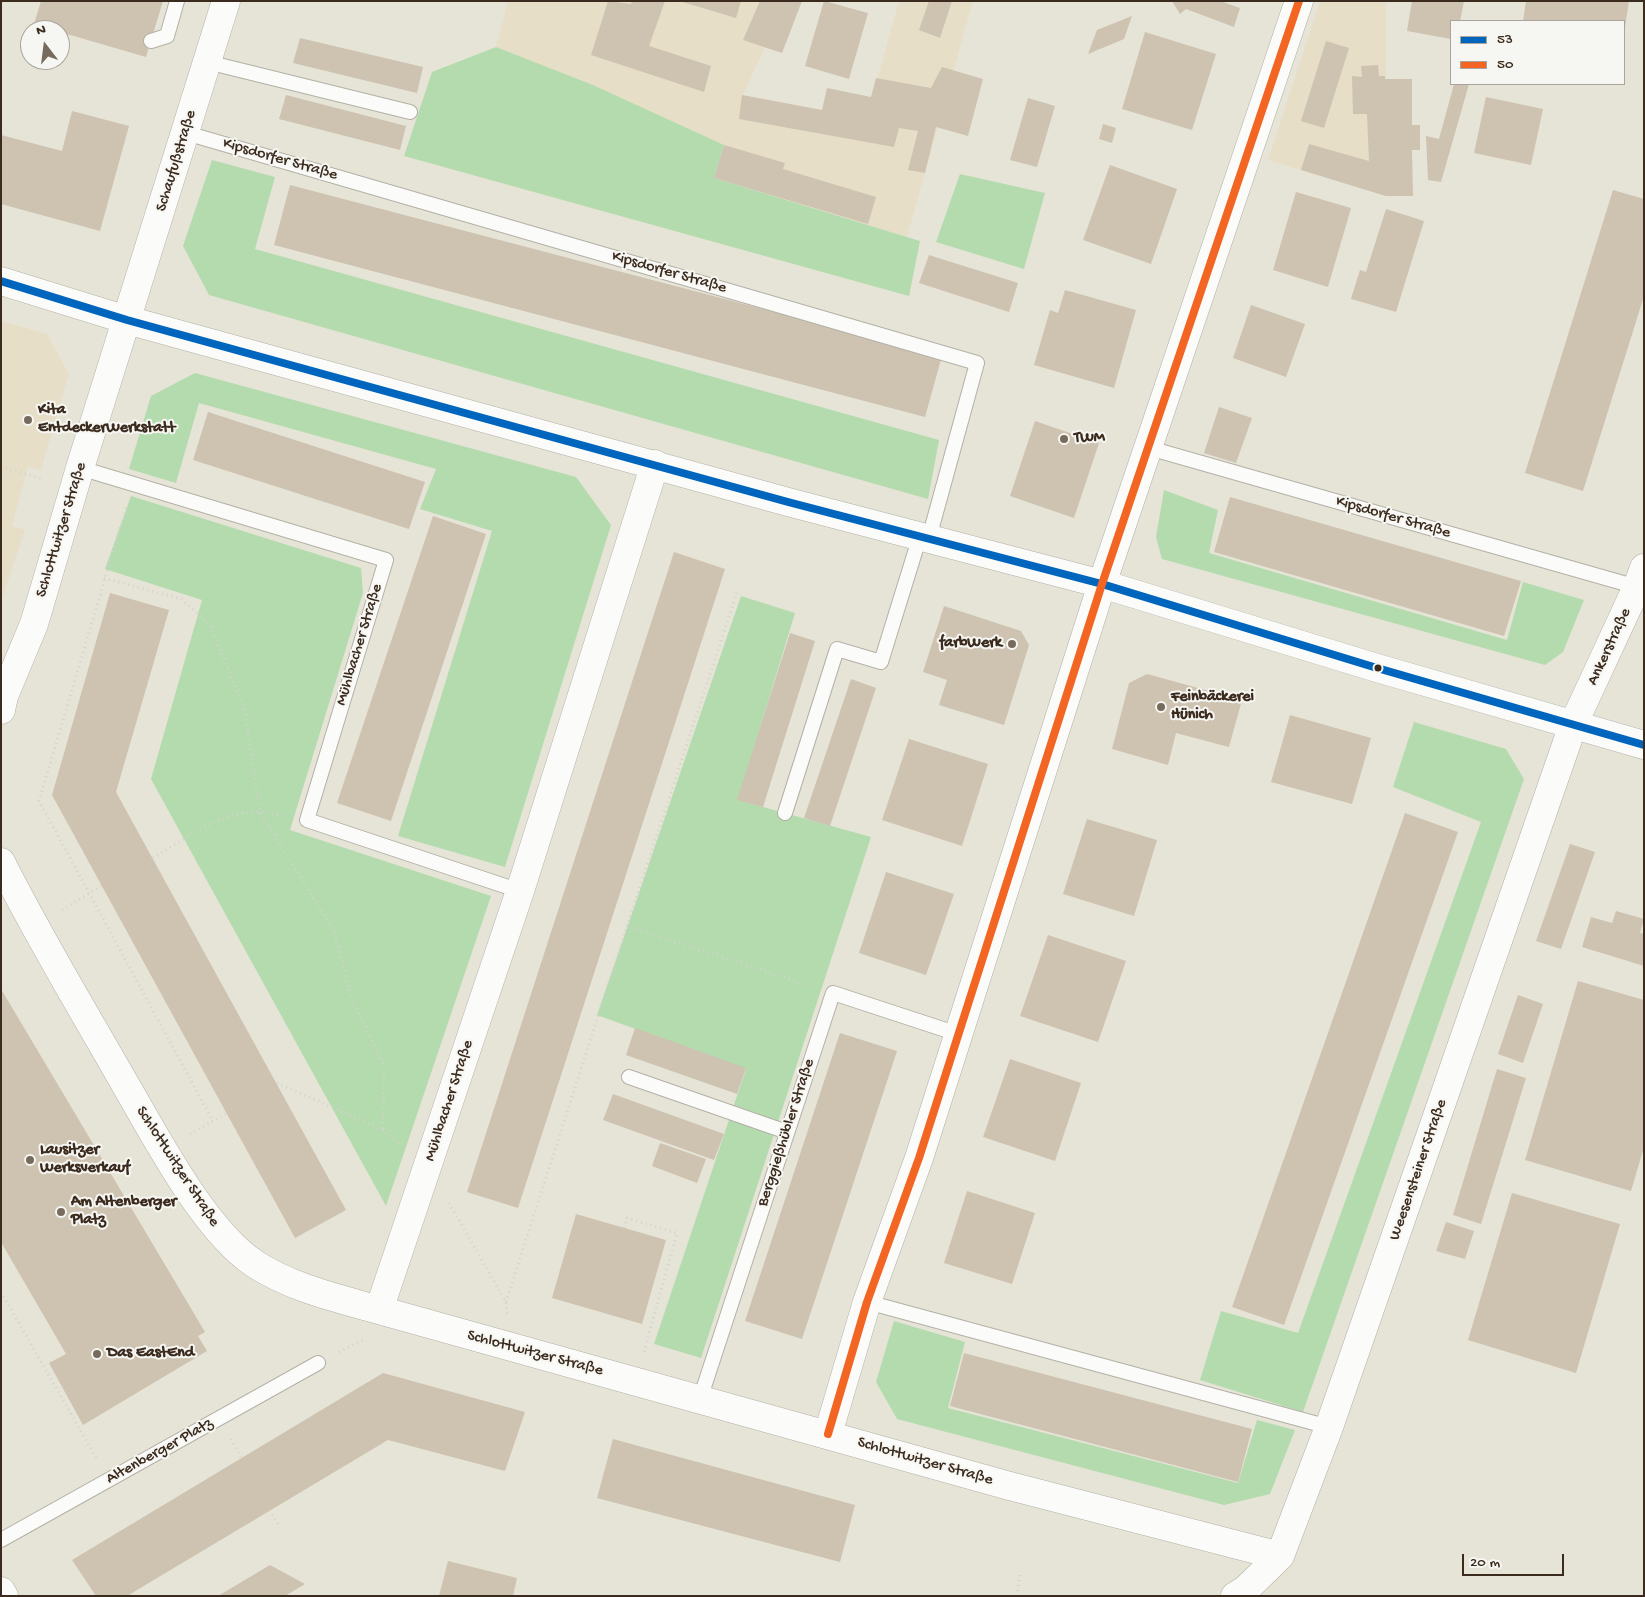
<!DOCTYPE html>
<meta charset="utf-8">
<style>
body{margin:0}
#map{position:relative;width:1645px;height:1597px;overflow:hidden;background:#e6e4d6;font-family:"Gochi Hand",sans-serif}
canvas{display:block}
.frame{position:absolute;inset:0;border:2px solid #3b2a1e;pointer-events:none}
.legend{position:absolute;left:1450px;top:20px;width:175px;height:65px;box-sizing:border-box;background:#f6f6f2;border:1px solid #aba49d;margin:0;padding:6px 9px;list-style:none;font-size:15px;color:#3b2a1e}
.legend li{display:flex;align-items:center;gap:10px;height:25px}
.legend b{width:25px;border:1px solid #aba49d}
.north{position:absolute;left:20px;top:20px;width:50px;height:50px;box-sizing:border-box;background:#f6f6f2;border:1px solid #aba49d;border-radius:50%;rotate:345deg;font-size:14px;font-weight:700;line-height:20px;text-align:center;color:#3b2a1e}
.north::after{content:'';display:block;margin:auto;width:18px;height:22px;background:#776b5e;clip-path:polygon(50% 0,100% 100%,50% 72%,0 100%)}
.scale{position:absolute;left:1462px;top:1554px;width:102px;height:22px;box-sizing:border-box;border:2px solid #3b2a1e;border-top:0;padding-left:6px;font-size:15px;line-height:18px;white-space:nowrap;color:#3b2a1e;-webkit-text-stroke:4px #f6f6f2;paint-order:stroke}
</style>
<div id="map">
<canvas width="1645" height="1597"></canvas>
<div class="frame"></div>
<ul class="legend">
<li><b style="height:6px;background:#0065bd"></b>53</li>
<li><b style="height:6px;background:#f26522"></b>50</li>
</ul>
<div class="north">N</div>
<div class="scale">20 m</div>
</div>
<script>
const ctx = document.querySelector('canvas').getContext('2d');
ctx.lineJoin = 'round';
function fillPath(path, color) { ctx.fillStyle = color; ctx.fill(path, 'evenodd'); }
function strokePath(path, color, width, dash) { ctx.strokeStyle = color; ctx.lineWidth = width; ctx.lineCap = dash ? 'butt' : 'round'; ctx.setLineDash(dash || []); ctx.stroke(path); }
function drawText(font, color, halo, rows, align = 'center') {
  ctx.font = font + ' "Gochi Hand",sans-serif'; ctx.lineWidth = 4; ctx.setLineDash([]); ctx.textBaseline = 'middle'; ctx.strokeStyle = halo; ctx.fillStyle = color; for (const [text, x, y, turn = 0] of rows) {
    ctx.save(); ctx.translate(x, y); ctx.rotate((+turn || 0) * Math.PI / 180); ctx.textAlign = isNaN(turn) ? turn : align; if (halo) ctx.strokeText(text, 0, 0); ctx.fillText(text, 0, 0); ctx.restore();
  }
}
const built = new Path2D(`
 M508 1H781L765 47 743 95 866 119 899 1H973L907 237 714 178 724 145 593 85 496 47Z
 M1320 1H1386V196L1268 160Z
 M1 321 47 334 69 374 41 470 28 467 12 526 25 530 1 601Z`);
const green = new Path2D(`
 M496 47 593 85 724 145 714 178 920 241 909 296 404 156 432 72Z
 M212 160 275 177 255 249 939 440 928 499 209 295 183 246Z
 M960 174 1045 193 1024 269 936 242Z
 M195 373 576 477 611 525 505 867 398 836 492 531 420 509 436 469 199 403 176 483 129 469 151 396Z
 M1164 490 1218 510 1209 553 1507 640 1523 582 1584 600 1563 652 1545 665 1162 559 1156 537Z
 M131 496 361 568 363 593 290 830 491 896 386 1206 151 779 202 600 105 569Z
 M741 596 795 613 738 800 871 837 701 1358 654 1344 746 1069 597 1015Z
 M1414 722 1506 749 1524 779 1303 1412 1200 1380 1221 1311 1298 1333 1481 822 1393 787Z
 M894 1321 965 1342 948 1408 1238 1483 1257 1420 1295 1430 1270 1494 1224 1505 897 1419 876 1382Z`);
const building = new Path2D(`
 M41 1H163L146 57 60 32V30L34 24Z
 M608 1 631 4 632 1H665L649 46 711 66 704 92 591 55Z
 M679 1H741L736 18Z
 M760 1H802L782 53 743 40Z
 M824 1 868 13 849 79 805 66Z
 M929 1H952L940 38 919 30Z
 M1172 1H1220L1240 8 1234 27 1186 9 1180 14Z
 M1412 1H1464L1460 21H1451V39L1407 31Z
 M1526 1H1629L1625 27 1624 21H1523Z
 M1132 16 1124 39 1088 54 1097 30Z
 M1145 32 1216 54 1192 130 1122 109Z
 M300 38 423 67 417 93 293 63Z
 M1326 41 1349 48 1324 128 1301 121Z
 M1378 65 1379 76H1385V79H1412V125H1420V150H1412L1413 196H1386L1301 170 1309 144 1369 161 1367 114H1353L1352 76 1362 77 1361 66Z
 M942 67 983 79 968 136 936 127 925 173 908 170 918 131 899 128 894 147 739 119 742 95 822 110 827 88 871 97 876 78 931 88Z
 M1454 84H1469L1441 182 1428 180 1426 136 1439 139Z
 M286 95 406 126 400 150 279 119Z
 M1486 97 1543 109 1531 165 1474 153Z
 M1028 98 1055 106 1037 167 1010 160Z
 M72 111 129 126 100 231 1 204V135L62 151Z
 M1103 124 1116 128 1112 143 1099 139Z
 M724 145 785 163 783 169 876 197 868 224 714 178Z
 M1110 165 1177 189 1151 264 1083 240Z
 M290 185 942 356 925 417 274 245Z
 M1613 190 1644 199V296L1583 491 1525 473Z
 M1296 192 1351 208 1328 287 1273 270Z
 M1386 209 1424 221 1396 312 1351 299 1360 270 1366 272Z
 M929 255 1018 283 1009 312 919 283Z
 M1065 290 1136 310 1114 388 1034 365 1050 310 1058 313Z
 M1251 305 1305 324 1286 377 1233 358Z
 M1219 407 1252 418 1236 463 1204 453Z
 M208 412 425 482 409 529 193 460Z
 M1035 421 1099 443 1074 518 1010 496Z
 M1230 497 1521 581 1504 636 1214 552Z
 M433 516 486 534 391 821 337 803Z
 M674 552 725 569 518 1208 467 1192Z
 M110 593 169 610 116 792 346 1210 295 1238 52 795Z
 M944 606 1021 631 1029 645 1004 725 939 705 947 680 923 672Z
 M790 633 815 641 763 807 737 800Z
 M1147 674 1242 700 1229 747 1176 733 1168 765 1112 749 1129 683Z
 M851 679 876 688 830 826 804 818Z
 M1290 715 1371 738 1352 804 1271 782Z
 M909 739 988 764 962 846 882 820Z
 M1405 813 1458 832 1284 1325 1232 1307Z
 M1087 819 1157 840 1134 916 1063 894Z
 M1570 844 1595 852 1561 949 1536 941Z
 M886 872 954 894 926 975 859 953Z
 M1616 911 1644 919 1640 933 1644 934V966L1582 947 1591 917 1612 923Z
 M1048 935 1126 961 1098 1042 1020 1016Z
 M1578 981 1644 1000V1147L1631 1191 1525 1160Z
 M1 989 205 1332 198 1336 207 1351 83 1425 49 1363 66 1354 1 1242Z
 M1518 995 1543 1004 1523 1063 1498 1054Z
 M635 1028 746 1068 737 1094 626 1055Z
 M840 1033 897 1051 802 1339 745 1321Z
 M1010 1059 1081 1083 1055 1161 983 1137Z
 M1497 1069 1526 1078 1481 1224 1453 1215Z
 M613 1094 724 1134 714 1160 603 1120Z
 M660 1143 706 1159 697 1183 652 1166Z
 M967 1191 1035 1213 1012 1284 944 1263Z
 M1512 1193 1620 1224 1576 1373 1468 1340Z
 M576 1214 666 1240 642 1324 552 1298Z
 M1446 1222 1474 1231 1465 1259 1436 1251Z
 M964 1353 1252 1429 1238 1482 950 1406Z
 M383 1373 525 1412 505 1471 388 1440 127 1596H96L72 1560Z
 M613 1439 855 1505 840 1562 597 1498Z
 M448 1561 517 1578 513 1596H439Z
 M270 1565 305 1584 285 1596H218Z`);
const path = new Path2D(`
 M1 467 44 479
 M126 508 39 801 213 1121
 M104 578 181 599 209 623 244 708 260 812 334 931 352 999 384 1066 383 1130
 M153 858C185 839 221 811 260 812 267 812 276 814 283 816
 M62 910 101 886
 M627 926 738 589
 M277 1083 383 1130 401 1145
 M190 1134 227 1113
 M449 1203 506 1302 507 1314
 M624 1228 627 1218 677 1233 644 1352
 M1 1292 97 1459
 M506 1302 627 926 811 986
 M339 1352 365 1339
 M231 1439 242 1459
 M270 1510 278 1524
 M1017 1596 1020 1573`);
const lane = new Path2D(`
 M151 41 167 36 177 1
 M207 62 410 112
 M186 133 977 363 929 538
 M1149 448 1637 587
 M80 468 386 560 307 820 520 891
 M785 813 837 649 881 662 920 536
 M629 1077 787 1132
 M867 1302 1329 1427
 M700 1399 833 993 958 1034
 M1 1540 318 1363`);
const street = new Path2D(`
 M1 281 127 320 788 502 1102 584 1377 668 1644 745
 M1 710 4 696 34 624 80 468 226 1
 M1 862C39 938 83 1010 125 1084 156 1137 204 1230 255 1264 292 1288 337 1298 379 1310L1006 1485 1280 1556
 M379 1310 520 891 655 464
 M828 1434 867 1302 919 1158 1102 584 1299 1
 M1 1591 4 1596
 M1235 1596 1245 1590 1280 1556 1329 1427 1573 725 1637 587 1644 568`);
const bus1 = new Path2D(`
 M1 281 127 320 788 502 1102 584 1377 668 1644 745`);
const bus2 = new Path2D(`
 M828 1434 867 1302 919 1158 1102 584 1299 1`);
const markers = [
 [28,420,5,"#776b5e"],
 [1064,439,5,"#776b5e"],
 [1012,644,5,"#776b5e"],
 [1378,668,4.5,"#3b2a1e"],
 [1161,707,5,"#776b5e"],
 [30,1160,5,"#776b5e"],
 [61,1212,5,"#776b5e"],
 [97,1354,5,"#776b5e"]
];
const streetNames = [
 ["Kipsdorfer Straße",280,160,16],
 ["Schaufußstraße",177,161,-73],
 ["Kipsdorfer Straße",669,273,16],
 ["Kipsdorfer Straße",1393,518,16],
 ["Schlottwitzer Straße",62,530,-73],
 ["Mühlbacher Straße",360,645,-73],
 ["Ankerstraße",1610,647,-65],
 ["Mühlbacher Straße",450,1101,-72],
 ["Berggießhübler Straße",787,1133,-72],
 ["Schlottwitzer Straße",177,1167,57],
 ["Weesensteiner Straße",1419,1170,-71],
 ["Schlottwitzer Straße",535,1354,15],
 ["Altenberger Platz",160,1452,-29],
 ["Schlottwitzer Straße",925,1462,16]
];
const poiNames = [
 ["Kita",38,411],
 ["EntdeckerWerkstatt",38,429],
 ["TWM",1074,439],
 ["farbWerk",1002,644,"right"],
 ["Feinbäckerei",1171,698],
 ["Hünich",1171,716],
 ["Lausitzer",40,1151],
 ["Werksverkauf",40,1169],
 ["Am Altenberger",71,1203],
 ["Platz",71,1221],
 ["Das EastEnd",107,1354]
];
fillPath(built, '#e6dec7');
fillPath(green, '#b4dbae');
fillPath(building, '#cec2b1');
strokePath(lane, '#b3b0a7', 16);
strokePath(street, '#b3b0a7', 29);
strokePath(path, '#d3d2ce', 3, [1, 4]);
strokePath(lane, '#fbfbf9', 14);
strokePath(street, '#fbfbf9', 28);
strokePath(bus1, '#0065bd', 8);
strokePath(bus2, '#f26522', 8);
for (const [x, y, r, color] of markers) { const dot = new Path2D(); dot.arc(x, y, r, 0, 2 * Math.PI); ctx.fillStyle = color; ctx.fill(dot); strokePath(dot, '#f6f6f2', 2); }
drawText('16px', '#3b2a1e', '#f6f6f2', streetNames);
drawText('bold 16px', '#3b2a1e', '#f6f6f2', poiNames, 'left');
</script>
